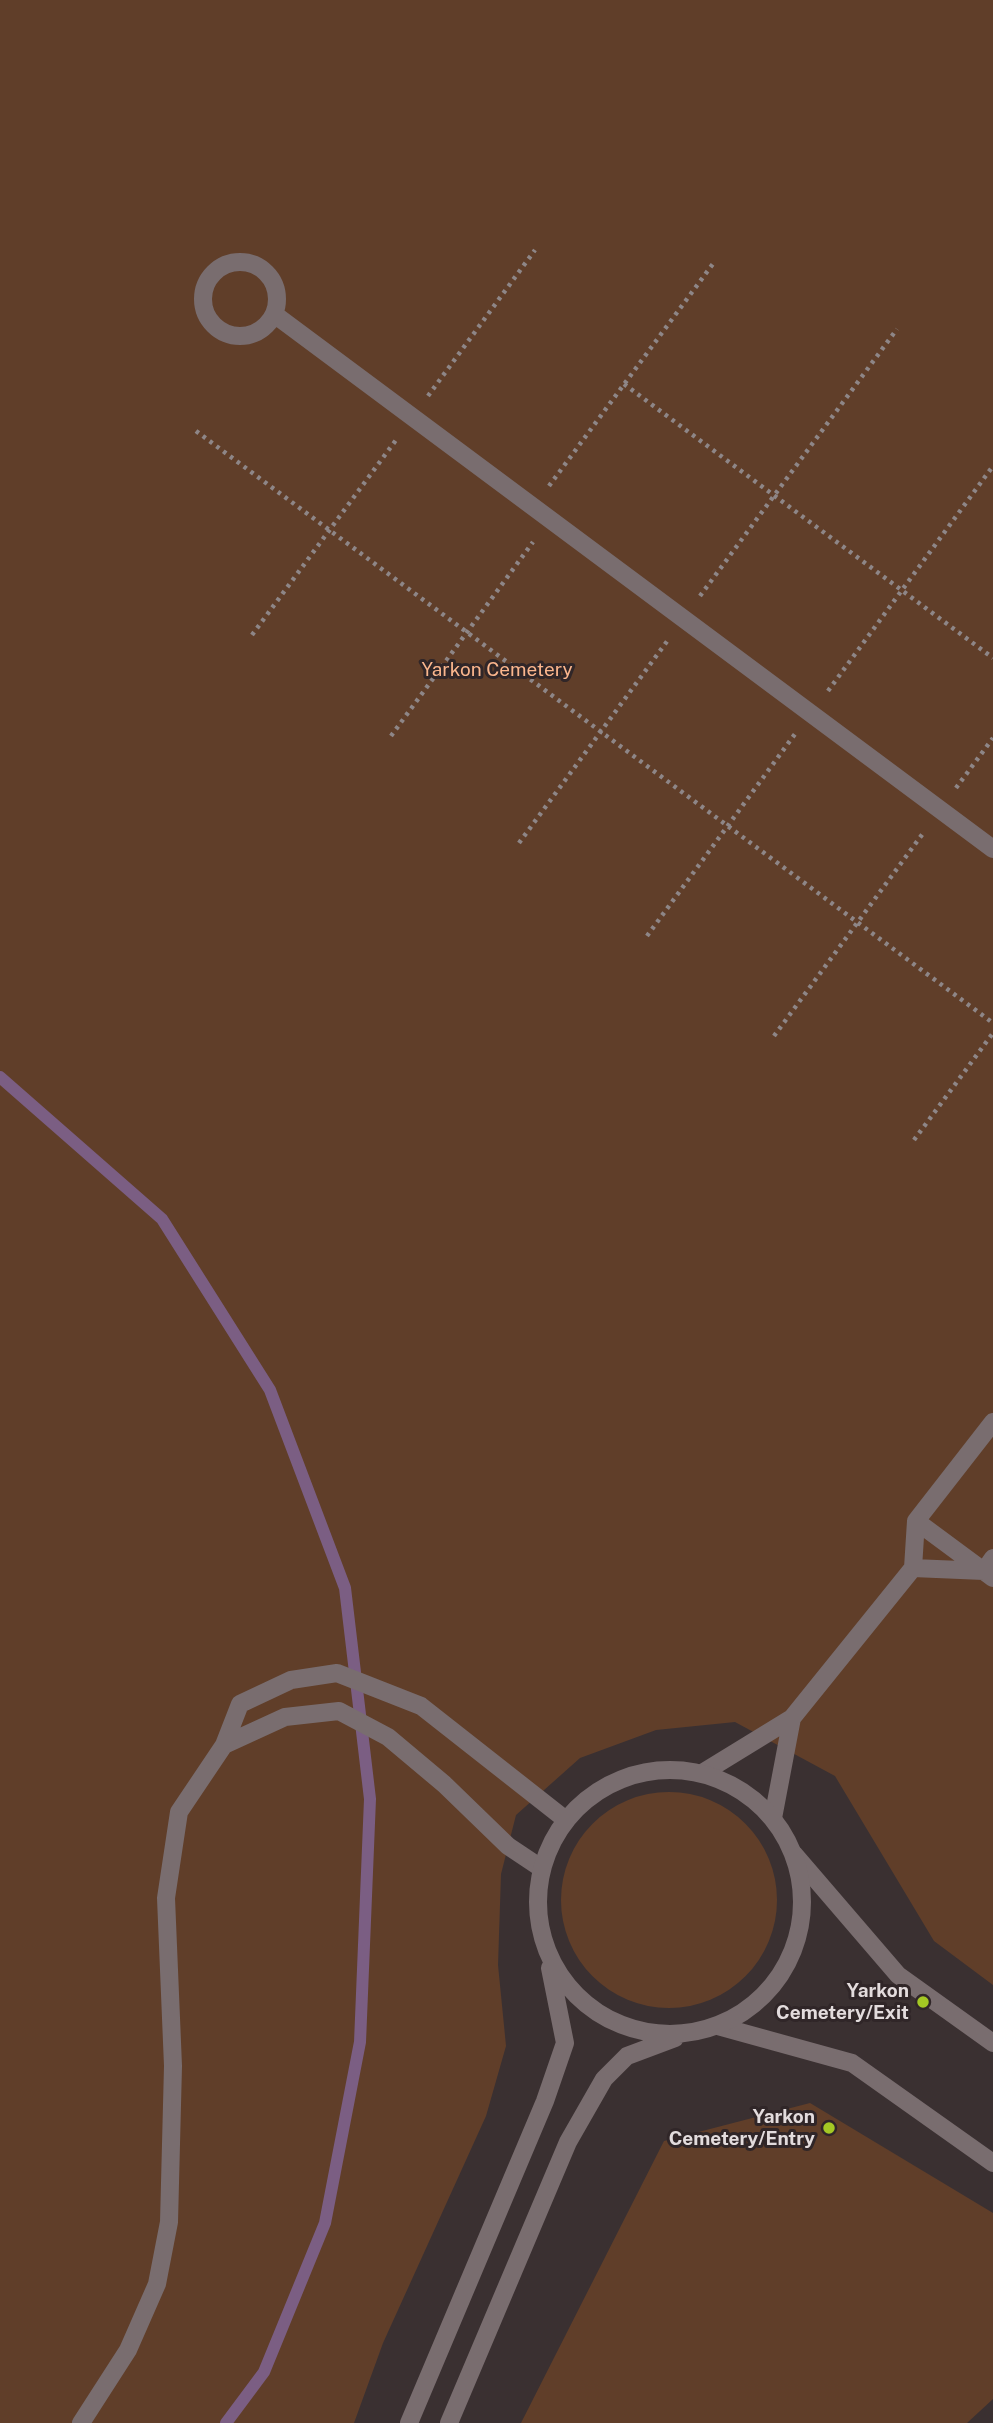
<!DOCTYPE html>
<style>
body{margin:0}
canvas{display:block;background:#3a3031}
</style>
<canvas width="993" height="2423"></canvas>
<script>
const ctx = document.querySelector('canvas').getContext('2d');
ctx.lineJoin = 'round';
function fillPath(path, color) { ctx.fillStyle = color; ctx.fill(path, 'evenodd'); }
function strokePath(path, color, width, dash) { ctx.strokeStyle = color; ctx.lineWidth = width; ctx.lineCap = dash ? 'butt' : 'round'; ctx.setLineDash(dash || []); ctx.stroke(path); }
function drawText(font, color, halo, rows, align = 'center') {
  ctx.font = font + ' "Public Sans",sans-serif'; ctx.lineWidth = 6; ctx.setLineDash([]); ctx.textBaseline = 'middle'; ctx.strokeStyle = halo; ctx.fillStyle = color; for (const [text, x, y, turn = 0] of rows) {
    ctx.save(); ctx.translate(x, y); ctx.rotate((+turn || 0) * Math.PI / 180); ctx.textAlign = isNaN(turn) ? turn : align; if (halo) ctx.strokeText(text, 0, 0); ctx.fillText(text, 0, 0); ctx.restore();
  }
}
const green = new Path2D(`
 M0 0H993V1985L934 1941 835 1776 735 1722 656 1730 580 1758 516 1815 501 1874 498 1965 506 2046 486 2116 383 2343 354 2423H0Z
 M561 1900a108 108 0 1 1 216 0a108 108 0 1 1-216 0Z
 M810 2103 993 2213V2399L967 2423H521L664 2141Z`);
const stream = new Path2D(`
 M0 1077 162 1219 270 1390 345 1588 370 1799 360 2042 325 2223 264 2372 226 2423`);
const path = new Path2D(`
 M624 384 993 658
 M428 396 535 250
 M196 431 993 1023
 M549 486 715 261
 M700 596 897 329
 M252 635 396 440
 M828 691 993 466
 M391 736 533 542
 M956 788 993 738
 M519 843 668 640
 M647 936 795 734
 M774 1036 924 832
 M914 1140 993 1033`);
const service = new Path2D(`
 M203 299a37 37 0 1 1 74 0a37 37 0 1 1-74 0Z
 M274 314 993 849
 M916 1521 993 1578
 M913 1568 984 1571 993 1558
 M792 1718 913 1568 916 1521 993 1422
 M224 1745 285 1717 339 1711 388 1737 444 1784 508 1846 541 1868
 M704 1772 792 1718 773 1818
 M794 1854 898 1975 993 2043
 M718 2026 852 2063 993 2163
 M81 2423 128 2350 157 2284 169 2222 173 2066 166 1898 179 1812 224 1745 240 1704 291 1680 337 1673 421 1706 566 1820`);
const minor = new Path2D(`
 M538 1902a132 132 0 1 1 264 0a132 132 0 1 1-264 0Z
 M409 2423 545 2101 565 2043 550 1968
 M449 2423 568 2142 604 2079 627 2056 675 2038`);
const markers = [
 [923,2002,7,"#a4c824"],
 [829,2128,7,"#a4c824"]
];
const parkNames = [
 ["Yarkon Cemetery",497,670]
];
const poiNames = [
 ["Yarkon",909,1991],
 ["Cemetery/Exit",909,2013],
 ["Yarkon",815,2117],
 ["Cemetery/Entry",815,2139]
];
fillPath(green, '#603e29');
strokePath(stream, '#7b5e83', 12);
strokePath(path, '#8e8687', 4.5, [3.5, 5]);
strokePath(service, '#796d6f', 18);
strokePath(minor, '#796d6f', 18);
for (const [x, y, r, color] of markers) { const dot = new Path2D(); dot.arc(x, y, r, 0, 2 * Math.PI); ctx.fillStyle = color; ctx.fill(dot); strokePath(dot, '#302628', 2.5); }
drawText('19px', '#fbb68d', '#302628', parkNames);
drawText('bold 19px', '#e3dcdd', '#302628', poiNames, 'right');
</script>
